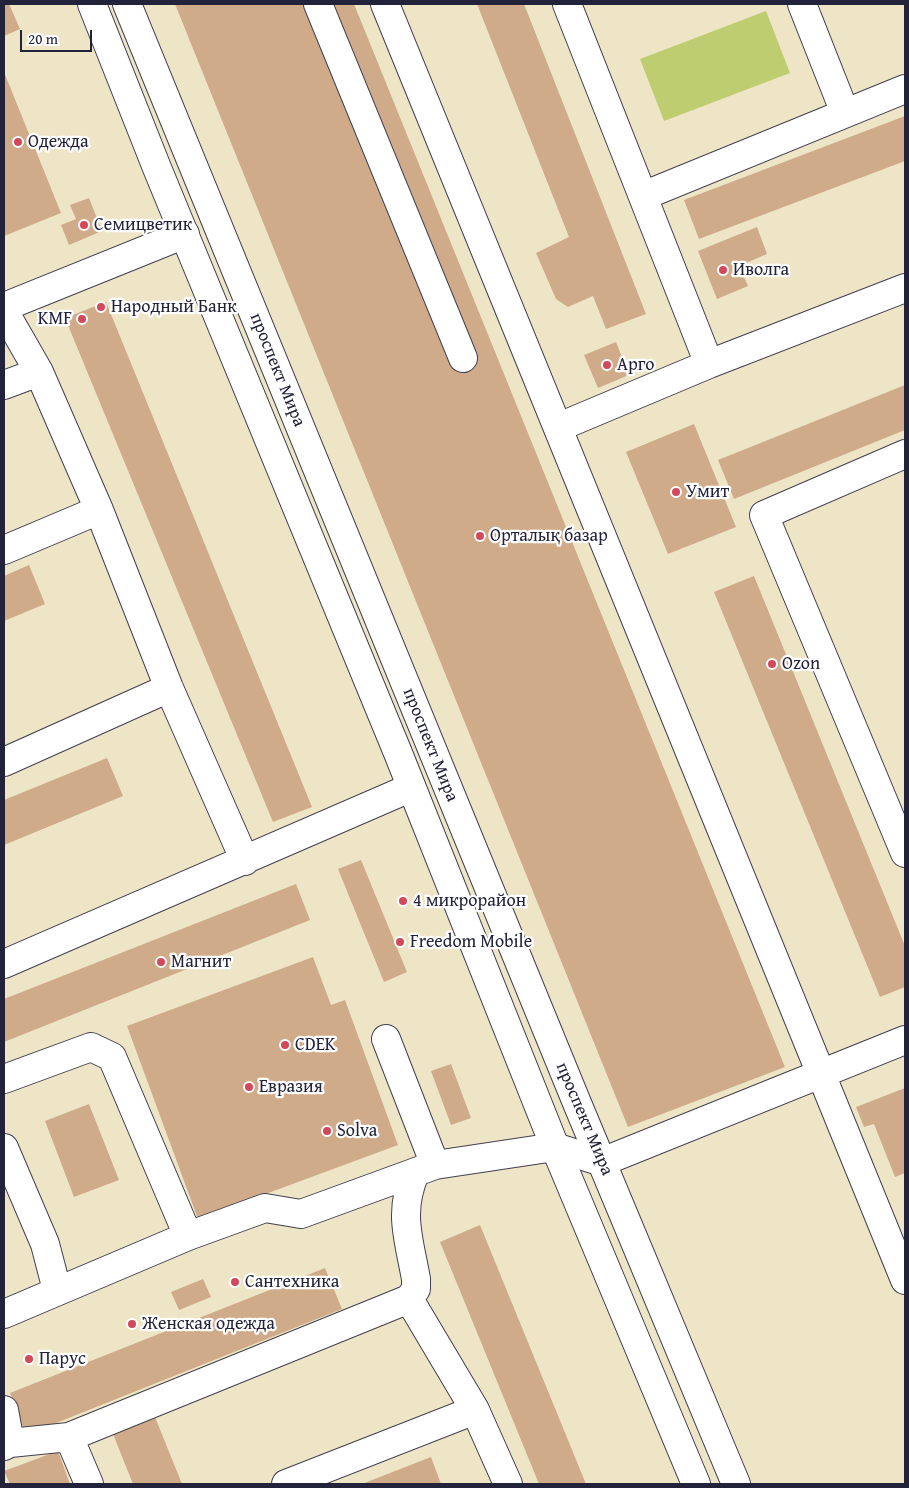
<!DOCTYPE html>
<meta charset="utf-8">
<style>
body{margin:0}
#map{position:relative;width:909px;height:1488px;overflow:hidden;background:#eee5c7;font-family:"Gentium Book Plus",serif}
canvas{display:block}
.frame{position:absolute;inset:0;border:5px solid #22223b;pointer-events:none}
.scale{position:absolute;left:20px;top:30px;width:72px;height:22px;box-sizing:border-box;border:2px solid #22223b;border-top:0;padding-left:6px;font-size:15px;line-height:18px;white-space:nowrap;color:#22223b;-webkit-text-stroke:4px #fff;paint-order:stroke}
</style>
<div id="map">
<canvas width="909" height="1488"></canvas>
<div class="frame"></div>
<div class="scale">20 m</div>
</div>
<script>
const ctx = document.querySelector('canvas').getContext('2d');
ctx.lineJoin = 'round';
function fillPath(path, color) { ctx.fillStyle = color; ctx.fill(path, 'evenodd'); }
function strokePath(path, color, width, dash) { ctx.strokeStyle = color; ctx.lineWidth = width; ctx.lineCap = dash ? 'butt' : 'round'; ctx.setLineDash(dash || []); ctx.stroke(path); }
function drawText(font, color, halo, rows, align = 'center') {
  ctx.font = font + ' "Gentium Book Plus",serif'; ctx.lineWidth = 4.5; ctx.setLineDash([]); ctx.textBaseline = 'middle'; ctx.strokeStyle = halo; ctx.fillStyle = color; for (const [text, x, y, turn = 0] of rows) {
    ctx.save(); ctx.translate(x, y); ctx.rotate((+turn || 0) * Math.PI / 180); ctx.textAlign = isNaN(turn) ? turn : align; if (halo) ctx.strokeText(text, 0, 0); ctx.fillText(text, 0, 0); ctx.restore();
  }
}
const green = new Path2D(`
 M766 11 790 73 664 121 640 59Z`);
const building = new Path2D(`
 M4 4H9L20 29 4 36Z
 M175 4H354L785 1067 628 1127Z
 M477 4H524L646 314 606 329 593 296 568 307 556 299 536 253 569 237Z
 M4 72 61 213 4 236Z
 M905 116V161L699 239 684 200Z
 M89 198 102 231 69 245 61 225 76 219 70 205Z
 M757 227 767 254 739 266 748 286 717 299 698 251Z
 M106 302 312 807 273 822 65 318Z
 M616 342 629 375 598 388 584 355Z
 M905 385V430L734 499 718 460Z
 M694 424 736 527 668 554 626 452Z
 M29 565 45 604 4 621V576Z
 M754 576 905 946V987L880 997 714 592Z
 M107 758 123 796 4 845V800Z
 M361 860 407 972 384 982 338 869Z
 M296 884 310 920 4 1042V999Z
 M313 957 331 1005 345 1000 398 1145 198 1219 127 1026Z
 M451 1064 471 1118 451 1125 431 1071Z
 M905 1088V1173L895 1177 874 1124 864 1127 856 1107Z
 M89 1104 119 1180 74 1197 45 1121Z
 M480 1225 586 1484H539L440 1242Z
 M325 1268 342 1309 26 1435 10 1393Z
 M203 1279 211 1297 179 1310 171 1292Z
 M155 1417 182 1484H133L113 1434Z
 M58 1451 70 1484H10L4 1471Z
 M431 1457 441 1484H362Z`);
const minor = new Path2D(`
 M318 4 463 358
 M385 4 905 1280
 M567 4 709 364
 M802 4 845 113 802 4
 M643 196 905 89
 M4 307 185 234
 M4 311 39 372 4 385
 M39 372 99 510 169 688 245 861
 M559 427 709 364 905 288
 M905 454 764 515 905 853
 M4 550 99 510
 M4 762 169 688
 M4 964 410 788
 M386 1039 435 1165
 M4 1079 91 1047 112 1057 188 1236 265 1208 301 1214 435 1165 555 1147 602 1162 905 1040
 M4 1148 45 1244 57 1290
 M409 1299 475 1410 508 1484
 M4 1314 188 1236
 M4 1410 10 1443
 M69 1437 89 1484
 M4 1446 10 1443 69 1437 409 1299 416 1289V1279C409 1239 398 1213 415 1173
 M286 1484 475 1410`);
const major = new Path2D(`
 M92 4 157 168 398 753 555 1147 696 1484
 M127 4 577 1103 736 1484`);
const markers = [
 [18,142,5,"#d1495b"],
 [84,225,5,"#d1495b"],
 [723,270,5,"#d1495b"],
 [101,307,5,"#d1495b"],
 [82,319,5,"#d1495b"],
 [607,365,5,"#d1495b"],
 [676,492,5,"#d1495b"],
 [480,536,5,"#d1495b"],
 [772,664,5,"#d1495b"],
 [403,901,5,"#d1495b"],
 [400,942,5,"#d1495b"],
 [161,962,5,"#d1495b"],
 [285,1045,5,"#d1495b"],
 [249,1087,5,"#d1495b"],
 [327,1131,5,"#d1495b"],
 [235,1282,5,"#d1495b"],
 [132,1324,5,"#d1495b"],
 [29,1359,5,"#d1495b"]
];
const poiNames = [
 ["Одежда",28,142],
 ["Семицветик",94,225],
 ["Иволга",733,270],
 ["Народный Банк",111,307],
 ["KMF",72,319,"right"],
 ["Арго",617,365],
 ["Умит",686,492],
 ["Орталық базар",490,536],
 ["Ozon",782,664],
 ["4 микрорайон",413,901],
 ["Freedom Mobile",410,942],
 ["Магнит",171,962],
 ["CDEK",295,1045],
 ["Евразия",259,1087],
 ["Solva",337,1131],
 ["Сантехника",245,1282],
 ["Женская одежда",142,1324],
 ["Парус",39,1359]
];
const streetNames = [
 ["проспект Мира",277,370,68],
 ["проспект Мира",430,745,68],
 ["проспект Мира",584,1119,67]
];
fillPath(green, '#becd70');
fillPath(building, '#cfab89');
strokePath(minor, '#413f50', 30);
strokePath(major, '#413f50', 30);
strokePath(minor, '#fff', 28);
strokePath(major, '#fff', 28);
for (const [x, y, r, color] of markers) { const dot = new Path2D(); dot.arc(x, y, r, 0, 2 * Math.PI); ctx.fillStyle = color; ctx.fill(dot); strokePath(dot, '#fff', 2); }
drawText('18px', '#22223b', '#fff', poiNames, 'left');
drawText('18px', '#22223b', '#fff', streetNames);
</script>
